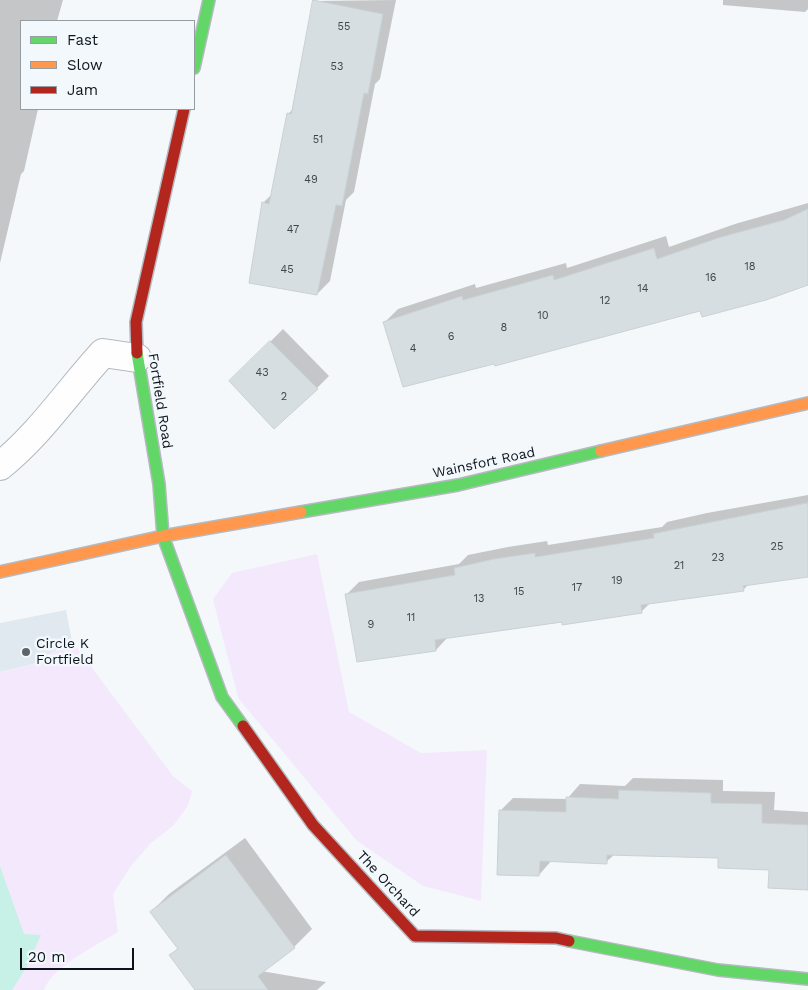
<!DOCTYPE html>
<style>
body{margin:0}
#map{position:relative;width:808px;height:990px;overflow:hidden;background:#f5f8fa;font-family:"Work Sans",sans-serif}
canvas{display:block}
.legend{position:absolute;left:20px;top:20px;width:175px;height:90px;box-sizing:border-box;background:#f3f8fc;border:1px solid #969da2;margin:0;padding:6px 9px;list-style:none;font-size:15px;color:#0b141c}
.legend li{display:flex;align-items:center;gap:10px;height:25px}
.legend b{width:25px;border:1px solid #969da2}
.scale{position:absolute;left:20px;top:948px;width:114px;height:22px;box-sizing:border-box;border:2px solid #0b141c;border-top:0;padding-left:6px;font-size:15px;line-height:18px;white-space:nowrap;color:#0b141c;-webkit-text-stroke:4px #f3f8fc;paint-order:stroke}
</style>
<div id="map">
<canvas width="808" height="990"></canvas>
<ul class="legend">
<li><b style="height:6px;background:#63d668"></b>Fast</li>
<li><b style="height:6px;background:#ff974d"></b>Slow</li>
<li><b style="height:6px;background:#b3261e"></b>Jam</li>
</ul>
<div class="scale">20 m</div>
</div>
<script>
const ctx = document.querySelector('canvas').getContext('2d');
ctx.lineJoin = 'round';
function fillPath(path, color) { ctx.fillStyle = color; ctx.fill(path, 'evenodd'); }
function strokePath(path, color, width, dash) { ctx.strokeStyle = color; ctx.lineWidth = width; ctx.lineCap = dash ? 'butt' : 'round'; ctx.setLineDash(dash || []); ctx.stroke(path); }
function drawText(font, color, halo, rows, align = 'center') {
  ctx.font = font + ' "Work Sans",sans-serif'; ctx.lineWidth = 5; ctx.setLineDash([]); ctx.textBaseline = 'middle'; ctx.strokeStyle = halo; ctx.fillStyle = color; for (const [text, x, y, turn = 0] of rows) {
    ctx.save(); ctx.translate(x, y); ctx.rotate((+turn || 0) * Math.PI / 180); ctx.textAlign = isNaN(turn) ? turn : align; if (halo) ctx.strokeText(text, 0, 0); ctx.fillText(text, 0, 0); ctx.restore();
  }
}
const built = new Path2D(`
 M66 610 72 641 33 664 0 672V623Z`);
const green = new Path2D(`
 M317 554 349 712 421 753 487 750 481 901 423 886 357 841 238 698 213 599 232 573Z
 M72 641 173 776 192 791 188 806 173 826 150 844 131 866 113 894 118 932C96 946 53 966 44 990H0V672L33 664Z`);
const water = new Path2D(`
 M0 866 24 934 41 935 26 968 12 990H0Z`);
const shadow = new Path2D(`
 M0 0H63L57 21H21V109H38L24 171 21 174 0 263Z
 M396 0 380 79 375 84 354 192 346 200 330 281 317 294 263 203 273 193 288 114 293 109 314 1Z
 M723 0H808V9L805 12 723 5Z
 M808 203V284L701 309 385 322 398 309 475 284 476 288 566 263 567 268 666 236 669 247 735 224Z
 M283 329 329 376 317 388 231 381Z
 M808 495V576L749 584 743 590 651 602 641 612 448 637 436 650 347 594 359 582 459 564 468 555 508 547 547 541 548 545 662 527 667 522 707 513Z
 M633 778 723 780V791L775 792 774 810 808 812V888L770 869 719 856 615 854 606 862 552 860 539 875 500 811 513 798 567 799 580 784 625 786Z
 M245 838 312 929 294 947 261 971 326 982 317 990H196L170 956 179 947 151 912 169 894Z`);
const building = new Path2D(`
 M313 0 383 14 368 94 364 93 342 206 336 205 317 295 249 283 262 202 269 204 287 113 291 114Z
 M808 209V285L766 300 702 317 700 311 495 366 494 364 403 387 383 322 462 296 463 300 553 275 554 280 654 248 657 259 721 237 784 220Z
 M270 341 318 389 274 429 229 381Z
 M808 503V577L743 586 744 591 641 605 642 613 562 625V622L435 640 436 651 357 662 345 594 455 575 454 568 494 559 535 553V557L654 538 653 534Z
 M619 790 711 793V803L762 804V823L808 825V890L768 888 769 870 718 868V858L607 855V864L540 861 539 876 497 875 499 810 566 812V797L618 799Z
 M226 855 295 948 258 976 268 990H195L169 955 178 949 150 912Z`);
const street = new Path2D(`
 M0 466C40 434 69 390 103 353L137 358`);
const fast = new Path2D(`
 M194 68 209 0
 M137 353 159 484 163 536 222 697 243 726
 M301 512 458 485 601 451
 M569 941 718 970 808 979`);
const slow = new Path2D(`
 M601 451 808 403
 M0 572 163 536 301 512`);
const jam = new Path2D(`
 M137 353 136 322 184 109
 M243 726 313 825 415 936 556 938 569 941`);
const markers = [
 [26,652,5,"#5d646a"]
];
const numberNames = [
 ["55",344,27],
 ["53",337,67],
 ["51",318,140],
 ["49",311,180],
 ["47",293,230],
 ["18",750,267],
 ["45",287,270],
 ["16",711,278],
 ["14",643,289],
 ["12",605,301],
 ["10",543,316],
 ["8",504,328],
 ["6",451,337],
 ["4",413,349],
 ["43",262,373],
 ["2",284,397],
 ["25",777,547],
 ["23",718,558],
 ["21",679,566],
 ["19",617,581],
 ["17",577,588],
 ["15",519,592],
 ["13",479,599],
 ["11",411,618],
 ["9",371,625]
];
const streetNames = [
 ["Fortfield Road",160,401,81],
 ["Wainsfort Road",484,463,-12],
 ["The Orchard",388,884,47]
];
const poiNames = [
 ["Circle K",36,644],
 ["Fortfield",36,660]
];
fillPath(built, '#e1e9f0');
fillPath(green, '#f4e9fc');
fillPath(water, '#c7f0e6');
fillPath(shadow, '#0003');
fillPath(building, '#d6dee1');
strokePath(building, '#c8d1d3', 1);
strokePath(street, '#b5bac0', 30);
strokePath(fast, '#b5bac0', 14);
strokePath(slow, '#b5bac0', 14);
strokePath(jam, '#b5bac0', 14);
strokePath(street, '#fefefe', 28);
strokePath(fast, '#63d668', 11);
strokePath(slow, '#ff974d', 11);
strokePath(jam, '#b3261e', 11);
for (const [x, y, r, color] of markers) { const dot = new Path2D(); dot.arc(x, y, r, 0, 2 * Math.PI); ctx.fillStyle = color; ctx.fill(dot); strokePath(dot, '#f3f8fc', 2); }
drawText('11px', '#3e464d', null, numberNames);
drawText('14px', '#0b141c', '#f3f8fc', streetNames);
drawText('14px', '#0b141c', '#f3f8fc', poiNames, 'left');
</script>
